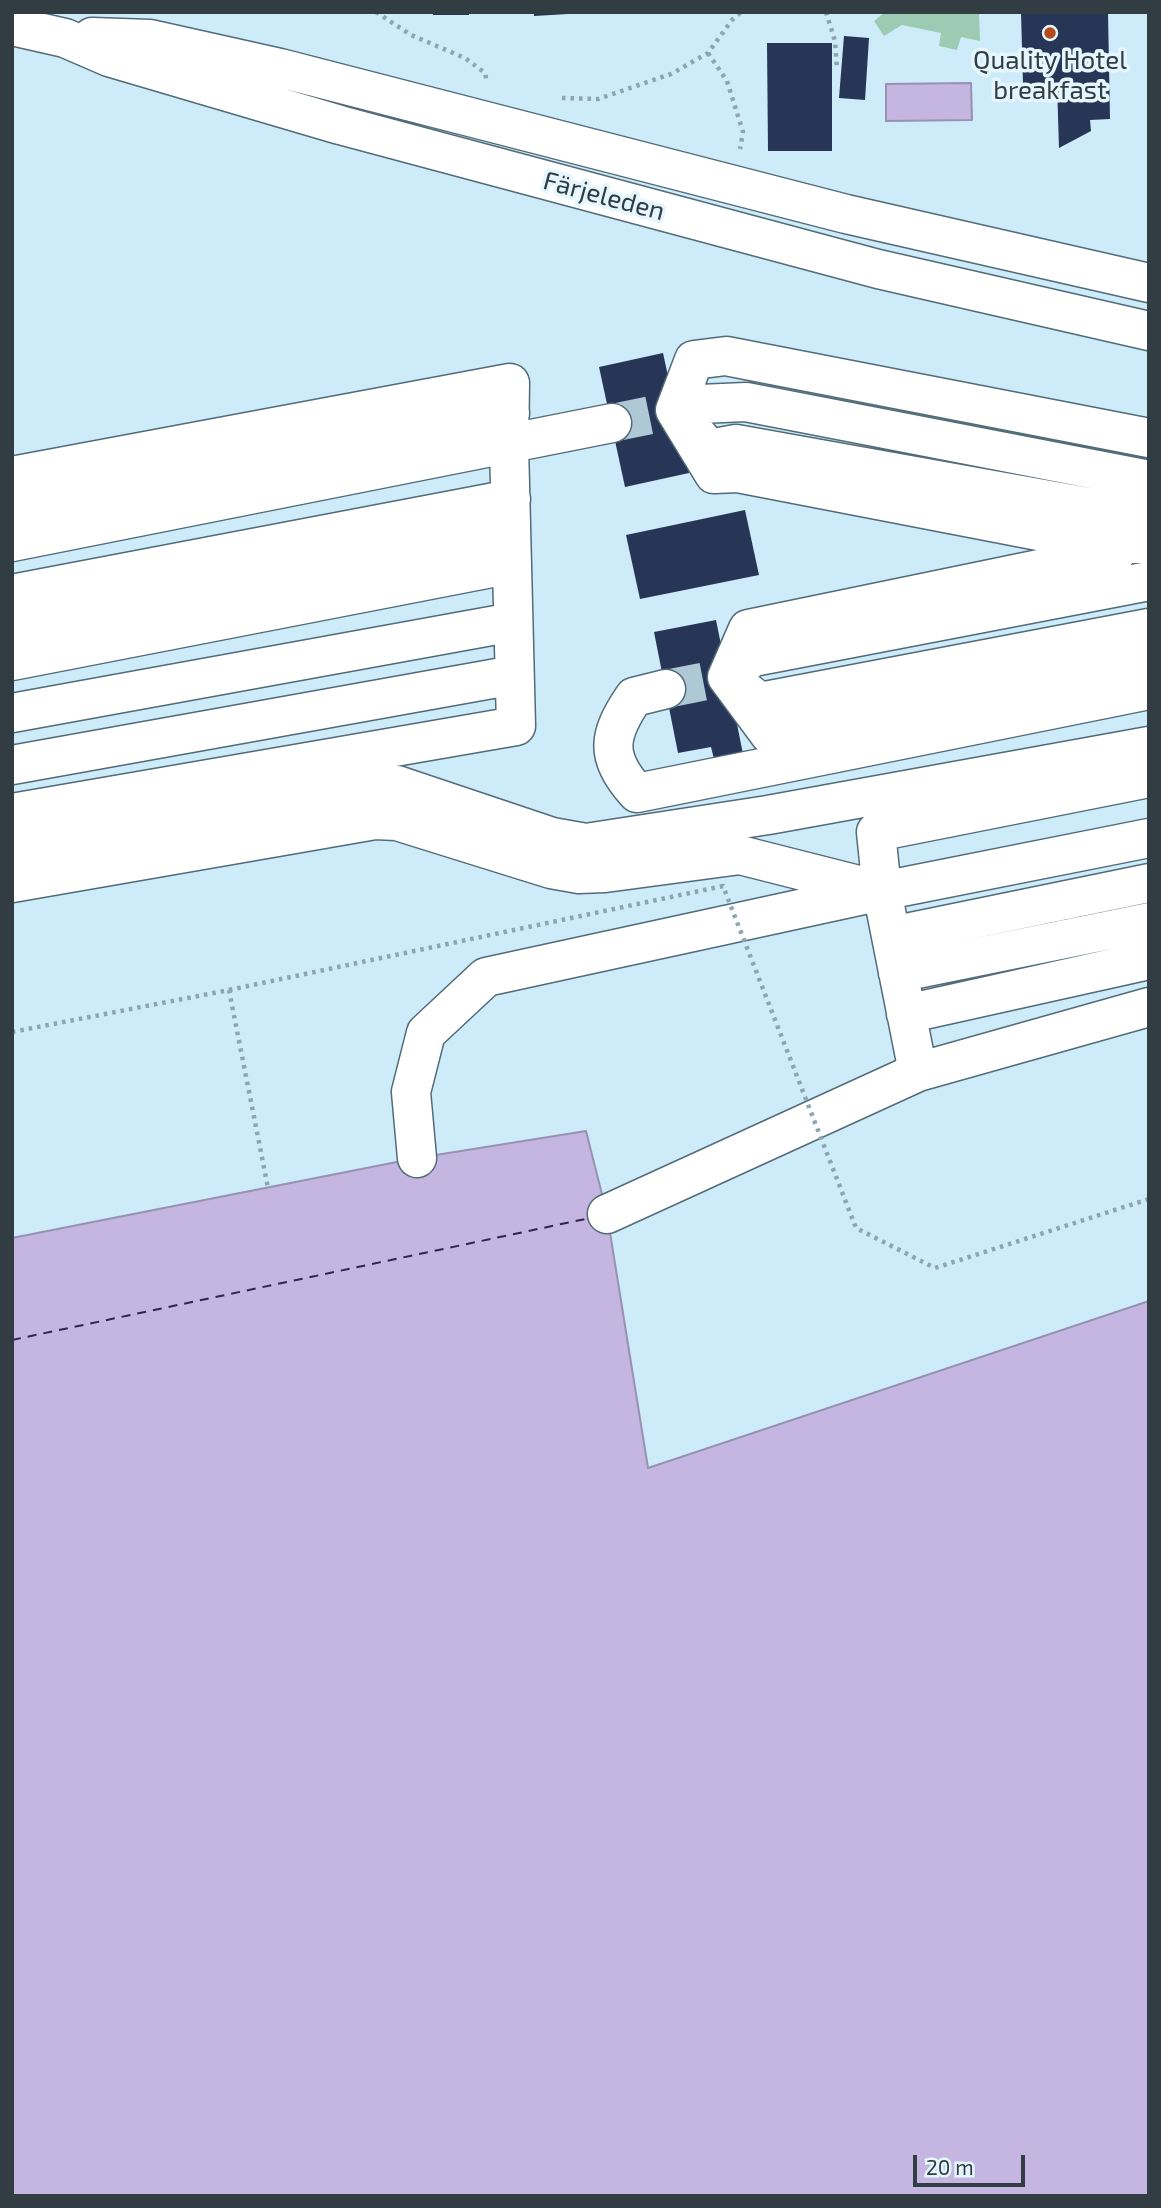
<!DOCTYPE html>
<meta charset="utf-8">
<style>
body{margin:0}
#map{position:relative;width:1161px;height:2208px;overflow:hidden;background:#ceebfa;font-family:"Exo 2",sans-serif}
canvas{display:block}
.frame{position:absolute;inset:0;border:14px solid #313d42;pointer-events:none}
.scale{position:absolute;left:913px;top:2155px;width:112px;height:32px;box-sizing:border-box;border:4px solid #313d42;border-top:0;padding-left:9px;font-size:21px;line-height:24px;white-space:nowrap;color:#313d42;-webkit-text-stroke:5px #e5f6ff;paint-order:stroke}
</style>
<div id="map">
<canvas width="1161" height="2208"></canvas>
<div class="frame"></div>
<div class="scale">20 m</div>
</div>
<script>
const ctx = document.querySelector('canvas').getContext('2d');
ctx.lineJoin = 'round';
function fillPath(path, color) { ctx.fillStyle = color; ctx.fill(path, 'evenodd'); }
function strokePath(path, color, width, dash) { ctx.strokeStyle = color; ctx.lineWidth = width; ctx.lineCap = dash ? 'butt' : 'round'; ctx.setLineDash(dash || []); ctx.stroke(path); }
function drawText(font, color, halo, rows, align = 'center') {
  ctx.font = font + ' "Exo 2",sans-serif'; ctx.lineWidth = 7; ctx.setLineDash([]); ctx.textBaseline = 'middle'; ctx.strokeStyle = halo; ctx.fillStyle = color; for (const [text, x, y, turn = 0] of rows) {
    ctx.save(); ctx.translate(x, y); ctx.rotate((+turn || 0) * Math.PI / 180); ctx.textAlign = isNaN(turn) ? turn : align; if (halo) ctx.strokeText(text, 0, 0); ctx.fillText(text, 0, 0); ctx.restore();
  }
}
const green = new Path2D(`
 M885 12H979L980 41 961 37 957 50 939 46 941 33 902 25 884 36 874 21Z`);
const water = new Path2D(`
 M971 83 972 120 886 121V84Z
 M586 1131 607 1214 648 1468 1149 1301V2196H12V1238L417 1158Z`);
const ferry = new Path2D(`
 M12 1340 590 1218`);
const building = new Path2D(`
 M433 12H469V15H433Z
 M534 12H568V14L534 16Z
 M1021 12H1108L1110 119 1090 120 1091 131 1059 148 1057 84H1023Z
 M844 36 869 38 865 100 839 98Z
 M767 43H832V151H768Z
 M663 353 689 473 625 487 599 367Z
 M745 510 759 575 640 599 626 535Z
 M716 620 743 754 714 759 711 747 678 753 654 632Z`);
const minorTunnel = new Path2D(`
 M612 423 675 410
 M666 689 727 677`);
const path = new Path2D(`
 M376 12 411 35 465 58 485 73 487 83
 M826 12 835 41 837 70
 M708 53 727 81 743 132 740 149
 M562 98 598 99 671 74 708 53 732 20 741 12
 M12 1032 229 990 268 1188`);
const minor = new Path2D(`
 M12 26 65 38 109 57 340 125 878 269 1149 331
 M92 37 150 39 280 68 846 214 1149 283
 M675 410 714 474 738 473 1106 544H1149
 M675 410 694 360 726 356 1149 438
 M675 410 700 404 746 402 1149 480
 M688 424 709 449 736 444 1149 518
 M12 476 510 383 509 445 516 726 12 813
 M12 511 510 413
 M12 542 612 423
 M12 594 511 499
 M12 627 511 535
 M12 661 512 564
 M727 677 748 629 1116 553
 M727 677 770 735 1149 661
 M727 677 753 657 1149 581
 M731 680 760 702 1149 628
 M666 689 634 697C608 735 604 757 637 793L1149 690
 M12 713 513 622
 M12 765 514 675
 M12 848 381 783 397 785 552 837 586 843 768 815 1149 746
 M12 883 375 820 397 821 551 869 579 874 605 873 740 855 882 891
 M891 936 1149 883
 M898 973 1149 922
 M906 1014 1149 960
 M918 1072 882 891 876 832 1149 778
 M417 1158 411 1092 426 1033 486 977 882 891 1149 838
 M607 1214 918 1072 1149 1007`);
const pathBridge = new Path2D(`
 M229 990 723 886 856 1228 935 1268 1149 1199`);
const markers = [
 [1050,33,7,"#b24d1b"]
];
const poiNames = [
 ["Quality Hotel",1050,60],
 ["breakfast",1050,90]
];
const streetNames = [
 ["Färjeleden",604,196,15]
];
fillPath(green, '#9dcab3');
fillPath(water, '#c4b6e1');
strokePath(water, '#9892b1', 2);
strokePath(ferry, '#362054', 2, [9, 7]);
fillPath(building, '#273557');
strokePath(minorTunnel, '#afc8d5', 38, [38, 19]);
strokePath(minor, '#526b78', 41);
strokePath(path, '#8ea5af', 4.5, [3.5, 5]);
strokePath(minor, '#fff', 38);
strokePath(pathBridge, '#8ea5af', 4.5, [3.5, 5]);
for (const [x, y, r, color] of markers) { const dot = new Path2D(); dot.arc(x, y, r, 0, 2 * Math.PI); ctx.fillStyle = color; ctx.fill(dot); strokePath(dot, '#e5f6ff', 2.5); }
drawText('26px', '#313d42', '#e5f6ff', poiNames);
drawText('26px', '#313d42', '#e5f6ff', streetNames);
</script>
